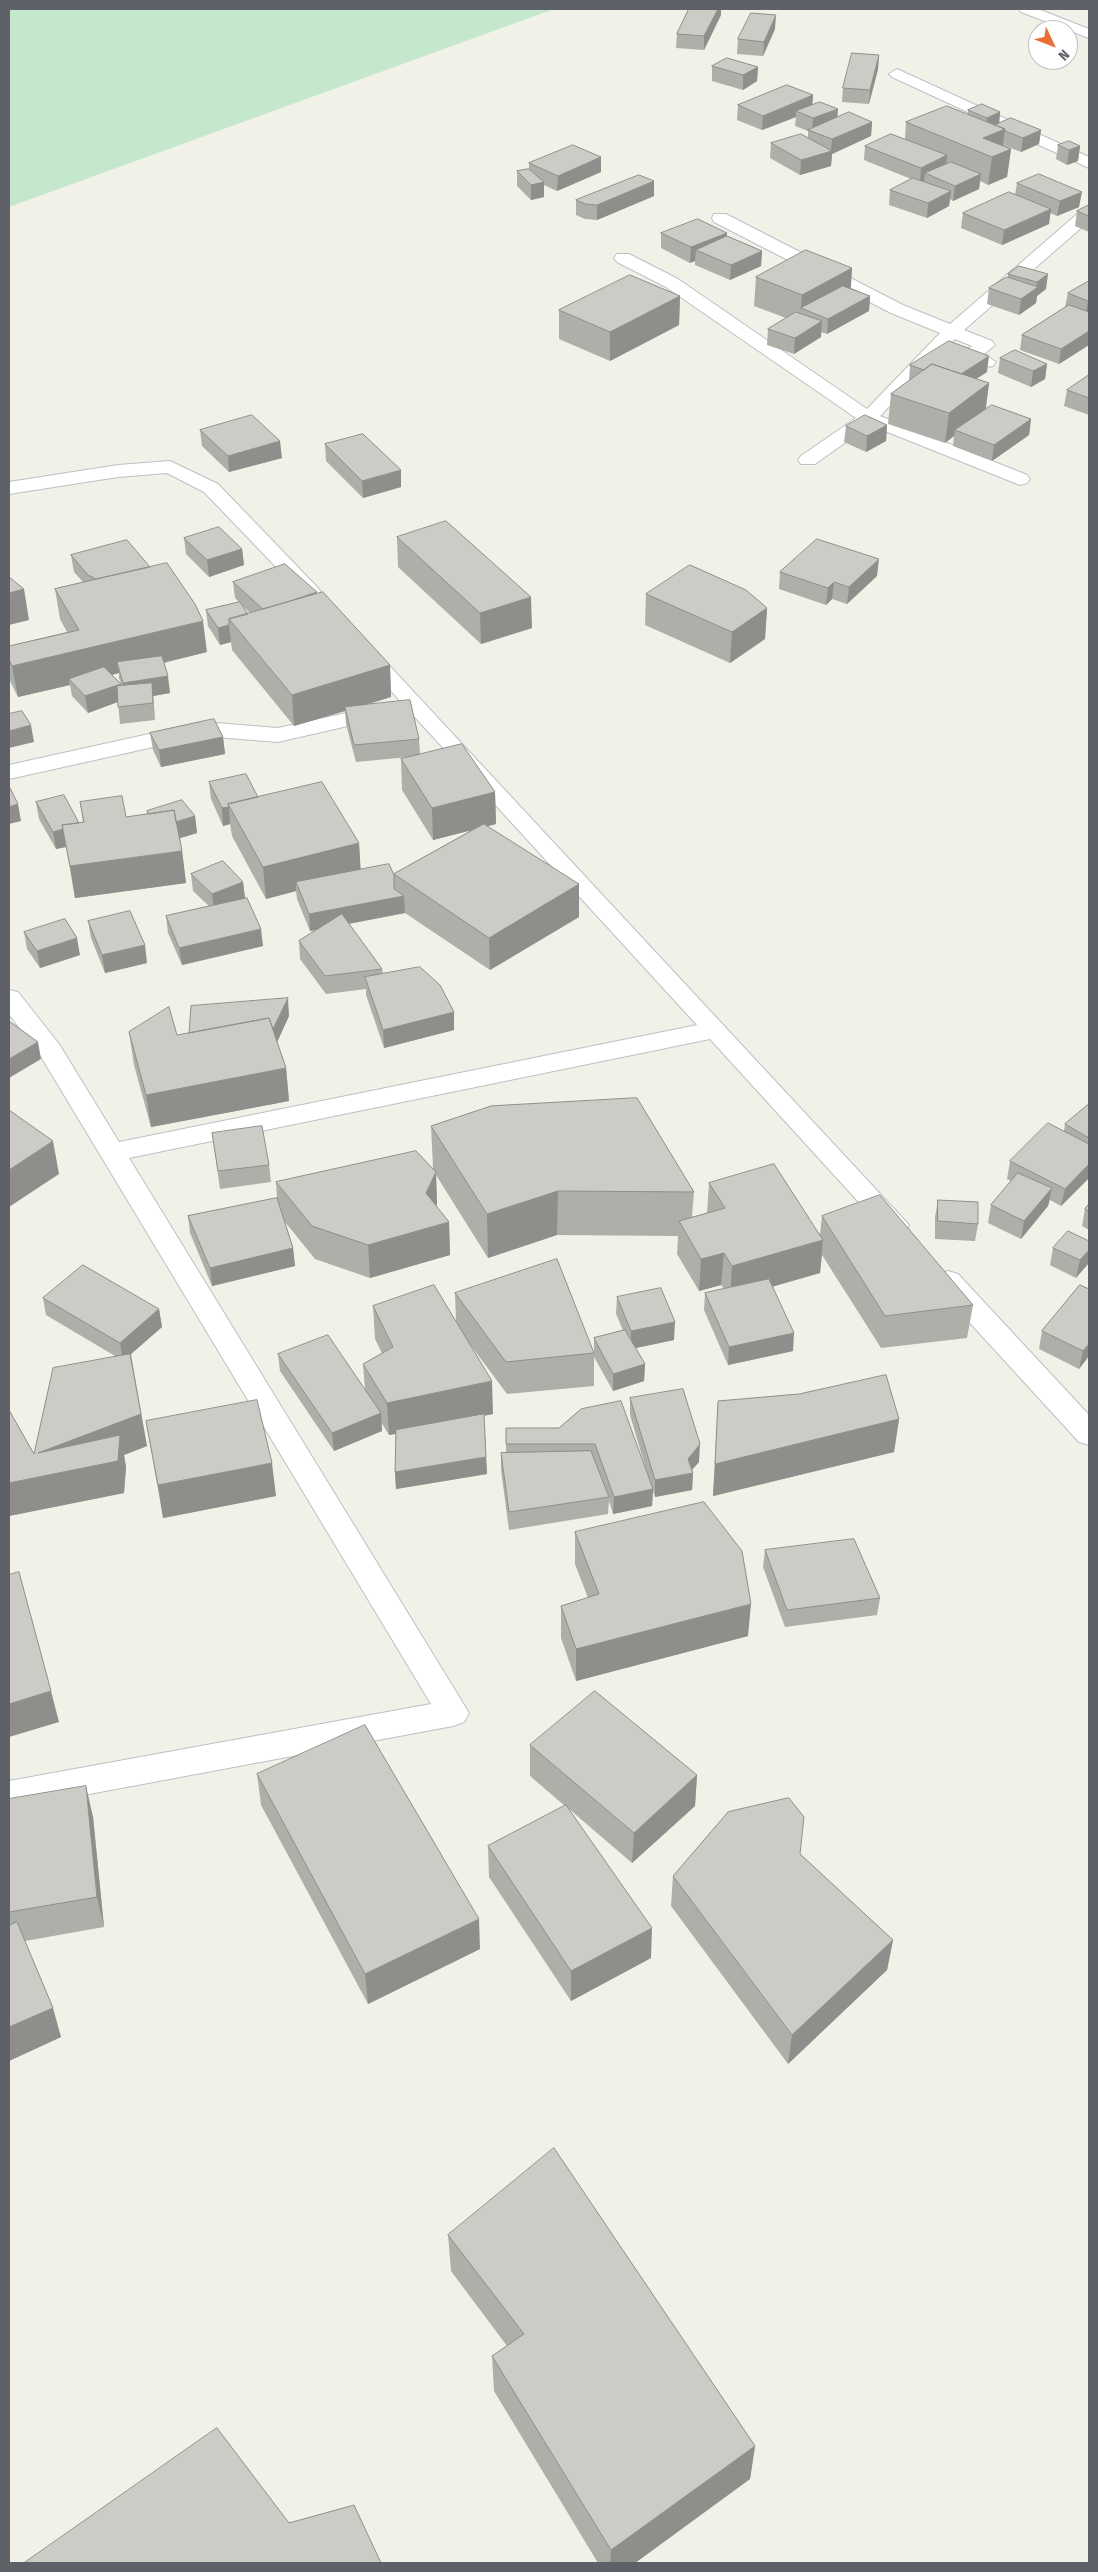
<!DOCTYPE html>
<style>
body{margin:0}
#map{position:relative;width:1098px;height:2572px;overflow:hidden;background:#f1f1e8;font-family:"Fira Sans Condensed",sans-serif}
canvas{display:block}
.frame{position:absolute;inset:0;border:10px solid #5f6168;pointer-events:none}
.north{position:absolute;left:1028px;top:20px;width:50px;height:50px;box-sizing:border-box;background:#fff;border:1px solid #bfc0c3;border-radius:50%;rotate:133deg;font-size:14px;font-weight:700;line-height:20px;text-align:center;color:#5f6168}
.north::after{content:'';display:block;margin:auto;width:18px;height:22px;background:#e96e36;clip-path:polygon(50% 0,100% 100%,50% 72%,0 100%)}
</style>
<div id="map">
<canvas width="1098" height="2572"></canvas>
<div class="frame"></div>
<div class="north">N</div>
</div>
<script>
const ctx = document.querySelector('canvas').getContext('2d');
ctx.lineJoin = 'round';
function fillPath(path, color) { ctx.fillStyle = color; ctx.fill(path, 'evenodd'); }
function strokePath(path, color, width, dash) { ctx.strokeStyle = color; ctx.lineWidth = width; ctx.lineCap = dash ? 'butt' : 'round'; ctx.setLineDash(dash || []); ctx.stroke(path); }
const green = new Path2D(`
 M9 9H554L9 207Z`);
const minor = new Path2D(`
 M1019 9H1038L1089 29V38L1021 12Z
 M897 69 1089 157V168L892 77 889 74Z
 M1089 208V221L964 330 992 341 995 345 984 354 996 362 993 366C983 368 967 363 961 354L972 346 955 339 880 416 1027 475 1030 479 1027 483 1020 485 870 425 815 464H801L798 460 801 456 856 418 666 287 617 262 614 258 617 254H629L678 279 867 409 940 333 891 313 714 222 712 218 714 214H726L903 305 950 324 1083 209Z
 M170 461 218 484 318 588 321 592 318 596H304L204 492 167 473 118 477 9 494V482L118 465Z
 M365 645 372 647 909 1225 906 1232 896 1234 886 1232 710 1039 129 1158 469 1713 464 1722 453 1726 9 1809V1781L431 1704 40 1055 9 1014V990L18 992 59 1044 119 1142 697 1025 358 655 354 651 358 647Z
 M383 705 391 706 394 711 391 716 278 742 203 736 9 779V765L203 722 278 728Z
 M948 1271 958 1274 1089 1415V1445L1079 1442 938 1288 934 1281 938 1274Z`);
const wall = new Path2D(`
 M689 9H721V15L704 50 676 48 677 34Z
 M775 29 763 56 737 54 738 39Z
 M879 55 878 69 869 104 842 102 843 88Z
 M712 66 758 67 757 81 743 90 712 81Z
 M813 95 812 105 837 117 872 122 871 136 832 154 831 166 800 175 770 158 771 143 808 138V131L795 126 796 117 762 130 737 120 738 105Z
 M968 110 1000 112 999 123 1041 130 1039 144 1021 152 1003 145 1011 149 1007 177 988 185 980 181 979 189 953 201 950 199 949 206 927 218 889 205 890 190 911 179 864 160 865 146 905 139 906 122 968 114Z
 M1058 145 1080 146 1078 161 1067 165 1056 159Z
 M601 157V172L557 191 544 185V197L531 200 517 186V171L529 169V163Z
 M654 181V196L597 220 585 219 576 215V200Z
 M1017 183 1079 207 1057 216 1050 213 1049 224 1002 245 961 228 963 213 1015 195Z
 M1089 205V232L1075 226 1077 211Z
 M661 233H727V236L762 251 761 266 730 280 695 265V261L690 263 661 248Z
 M1019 266 1046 289 1037 296 1036 303 1019 315 987 304 989 288 1008 277V274Z
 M852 268 851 288 870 296 869 311 827 334 821 332V337L794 354 767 345 768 329 786 318 754 306 756 277Z
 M1089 281V345L1059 364 1020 350 1022 335 1065 307 1068 293Z
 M680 296 679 325 610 361 559 339V310Z
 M1000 358 1047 364 1045 379 1031 387 998 373Z
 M910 365 987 372 976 379 989 383 986 409 1031 419 1029 435 992 461 953 446 954 436 945 443 888 424 891 394 909 381Z
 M1089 375V415L1064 406 1067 390Z
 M887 425 886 441 866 452 844 442 846 426Z
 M200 430 282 458 229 472 202 446Z
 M325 444 401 487 363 498 326 461Z
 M397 537 532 628 481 644 398 567Z
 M184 538 242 549 244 565 209 577 186 554Z
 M71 555 207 652 164 663 170 693 153 696 155 720 120 724 118 702 88 713 72 696 70 685 18 697 9 679V646L67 632 60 619 55 589 83 582 74 572ZM119 673V678L121 683 112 675Z
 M780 572 877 576 847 604 832 599 826 605 779 589Z
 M233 582 317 592 318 594 390 665 391 697 364 705 419 739 420 754 495 792 496 824 488 826 579 917 490 970 405 913 349 924 382 969 383 974 454 1030 384 1048 366 995V989L326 994 300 959 299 941 316 930 310 931 297 899 296 891 266 899 232 836 230 824 223 826 211 799 209 782 258 797 359 843 360 869 394 874 472 830 433 840 402 790 401 759 409 757 356 762 346 724 345 711 294 726 232 650 231 642 220 645 208 626 206 610 239 602 235 598ZM243 606 250 613 248 614Z
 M646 594 767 608 765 639 730 663 645 625Z
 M150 733 223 737 225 754 161 767 153 750Z
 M36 802 79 823 83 822 80 802 126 817 147 814V811L195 816 197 833 180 838 182 851 186 883 75 898 66 847 56 849 39 819Z
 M191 874 243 882 245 898 263 946 182 965 168 933 166 916 209 906 193 891Z
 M88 921 147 963 105 973 91 938Z
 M24 932 80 955 40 968 27 949Z
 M289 1016 277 1042 286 1068 289 1101 151 1127 134 1065 129 1032 177 1035Z
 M1089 1104V1178L1061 1206 1050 1200 1048 1206 1021 1239 988 1223 991 1205 1011 1181 1007 1179 1010 1161 1064 1131 1065 1124Z
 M431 1126 694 1192 692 1217 707 1213 709 1183 820 1234 822 1216 973 1305 967 1338 881 1348 822 1255 820 1273 773 1286 793 1351 728 1365 704 1310 705 1293 724 1289 721 1285 699 1291 677 1254 678 1236 557 1235 488 1258 436 1175 437 1204 436 1206 449 1222 450 1255 370 1278 315 1259 285 1222 293 1248 295 1266 212 1286 190 1233 188 1216 277 1198 276 1182 433 1168Z
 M212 1133 269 1165 271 1182 220 1189Z
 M938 1200 978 1224 975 1241 935 1239V1217Z
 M1089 1204V1230L1082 1226 1085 1209Z
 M1089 1241 1076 1278 1050 1265 1053 1248Z
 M1080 1285 1089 1356 1079 1369 1039 1349 1042 1331Z
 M455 1293 594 1352V1338L623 1330 616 1314 617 1297 674 1340 636 1348 645 1364 644 1381 613 1391 594 1357V1386L507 1394 469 1343 493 1414 484 1415 487 1474 396 1489 395 1472 396 1434 389 1435 381 1422 382 1431 334 1451 280 1371 278 1354 365 1390 363 1364 382 1353 375 1339 373 1306 456 1321Z
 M43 1298 159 1309 162 1327 131 1354 147 1446 124 1455 126 1467 124 1493 9 1516V1410L34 1454 115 1356 46 1315Z
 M630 1398 699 1462 692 1470 693 1473 692 1490 655 1497 653 1491 652 1506 613 1514 609 1501 608 1514 509 1530 501 1470V1453H506V1428H559L581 1409 647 1473 630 1415Z
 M718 1401 899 1419 894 1452 713 1496Z
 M146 1421 276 1496 163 1518Z
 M575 1532 748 1636 576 1681 561 1638V1606L588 1598 575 1564Z
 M765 1550 880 1598 877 1615 785 1627 763 1567Z
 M530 1745 697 1775 695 1806 632 1863 568 1808 651 1958 571 2001 489 1877 488 1846 565 1806 530 1776Z
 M257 1774 480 1949 368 2004 261 1805Z
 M9 1799 93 1817 104 1927 25 1941 61 2037 9 2061Z
 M800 1854 893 1940 887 1970 788 2064 671 1906 673 1876Z
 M448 2235 755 2446 750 2479 635 2563H598L494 2391 492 2356 507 2346 451 2271Z`);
const shadedWall = new Path2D(`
 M718 9H721V15L704 50V36Z
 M776 15 775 29 763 56 764 42Z
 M879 55 878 69 869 104 870 90Z
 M758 67 757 81 743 90V75Z
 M813 95 812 110 796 111V117L762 130 763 116Z
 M838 109 837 123 812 131 813 118Z
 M1000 112 999 126 986 132 987 118Z
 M872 122 871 136 832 154 831 166 800 175 801 160 831 151 832 139Z
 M1005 129 1002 153 1011 149 1007 177 988 185 992 157 983 138Z
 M1041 130 1039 144 1021 152 1023 138Z
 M1080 146 1078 161 1067 165 1069 150Z
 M947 155 946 170 925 173 924 181 920 182 921 168Z
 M601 157V172L557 191 558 176Z
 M981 174 979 189 953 201 955 186Z
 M654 181V196L597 220V205Z
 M544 182V197L531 200V185Z
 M951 191 949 206 927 218 928 203Z
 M1082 192 1079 207 1057 216 1060 201Z
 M1051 209 1049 224 1002 245 1004 230Z
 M727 233 726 248 696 250 695 261 690 263 691 247Z
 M762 251 761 266 730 280 731 265Z
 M852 268 850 296 801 308 802 295Z
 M1048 274 1046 289 1037 296 1036 303 1019 315 1021 299 1036 289 1037 282Z
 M680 296 679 325 610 361V332Z
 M870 296 869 311 827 334 828 319Z
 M1089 300 1088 315 1085 316 1088 301Z
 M822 321 821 337 794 354 795 338Z
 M1089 331V345L1059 364 1061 349Z
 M989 356 987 372 949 396 951 380Z
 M1047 364 1045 379 1031 387 1033 371Z
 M989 383 985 412 955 430 954 436 945 443 949 413Z
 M1031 419 1029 435 992 461 994 445Z
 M887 425 886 441 866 452 867 436Z
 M280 441 282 458 229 472 228 456Z
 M401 470V487L363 498 362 481Z
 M242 549 244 565 209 577 207 560Z
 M879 559 877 576 847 604 849 587Z
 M834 582 832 599 826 605 828 588Z
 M24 589 29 620 9 625V593Z
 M531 597 532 628 481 644 480 613Z
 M767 608 765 639 730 663 732 632Z
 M203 621 207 652 120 673 117 662 119 673 74 684 69 679 70 685 18 697 12 666Z
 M229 625 231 642 220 645 218 628Z
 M390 665 391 697 346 711 345 707V711L294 726 292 695Z
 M168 676 170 693 153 696 155 720 153 703 125 700 123 683Z
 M121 684 123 700 88 713 85 696Z
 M31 725 34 742 9 748V731Z
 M223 737 225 754 161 767 159 750Z
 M495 792 496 824 433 840 432 808Z
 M18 804 21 821 9 824V807Z
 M229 807 230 824 223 826 222 808Z
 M195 816 197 833 161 844 159 827Z
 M63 829 66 847 56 849 53 832Z
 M359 843 361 875 296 882V891L266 899 263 867Z
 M182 851 186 883 75 898 70 866Z
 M243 882 245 899 214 911 212 894Z
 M579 884V917L490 970 489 938Z
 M404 896 405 913 310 931 309 914Z
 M261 929 263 946 182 965 179 948Z
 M77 938 80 955 40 968 37 951Z
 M145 945 147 963 105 973 102 955Z
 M288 998 289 1016 273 1051 271 1033Z
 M454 1012V1030L384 1048 383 1030Z
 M38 1042 41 1059 9 1078V1059Z
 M286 1068 289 1101 151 1127 146 1095Z
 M53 1141 59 1174 9 1207V1170Z
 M1089 1164V1178L1061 1206 1065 1189Z
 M436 1172 437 1204 427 1225 426 1193Z
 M1052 1188 1048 1206 1021 1239 1024 1221Z
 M558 1191 557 1235 488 1258 487 1214Z
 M449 1222 450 1255 370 1278 368 1245Z
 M823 1240 820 1273 730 1299 732 1266Z
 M293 1248 295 1266 212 1286 210 1268Z
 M1089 1250V1263L1076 1278 1080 1260Z
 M724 1253 721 1285 699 1291 701 1259Z
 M159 1309 162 1327 123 1361 120 1343Z
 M675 1322 674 1340 631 1349V1331Z
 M794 1333 793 1351 728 1365 729 1347Z
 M1089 1344V1356L1079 1369 1083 1351Z
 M645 1364 644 1381 613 1391V1374Z
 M492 1381 493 1414 389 1435 387 1403Z
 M381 1413 382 1431 334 1451 332 1433Z
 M141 1414 147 1446 124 1455 126 1467 124 1493 9 1516V1483L38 1453Z
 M899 1419 894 1452 713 1496 715 1464Z
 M700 1444 699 1462 689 1473H693L692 1490 655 1497V1480L688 1459Z
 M486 1457 487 1474 396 1489 395 1472Z
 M272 1463 276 1496 163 1518 158 1485Z
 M653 1489 652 1506 613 1514 614 1497Z
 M751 1604 748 1636 576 1681V1649Z
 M51 1691 59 1722 9 1737V1704Z
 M697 1775 695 1806 632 1863 634 1833Z
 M86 1786 93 1817 104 1927 97 1897Z
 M479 1919 480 1949 368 2004 365 1974Z
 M652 1928 651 1958 571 2001V1971Z
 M893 1940 887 1970 788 2064 792 2035Z
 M53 2008 61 2037 9 2061V2027Z
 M755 2446 750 2479 635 2563H610L611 2550Z`);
const building = new Path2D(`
 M689 9H718L704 36 677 34Z
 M751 13 776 15 764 42 738 39Z
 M852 53 879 55 870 90 843 88Z
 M727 58 758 67 743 75 712 66Z
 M787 85 813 95 763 116 738 105Z
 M820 102 838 109 813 118 796 111Z
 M982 104 1000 112 987 118 968 110Z
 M947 106 1005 129 983 138 1011 149 992 157 906 122Z
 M849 112 872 122 832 139 808 130Z
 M1011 118 1041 130 1023 138 1005 131V129L995 125Z
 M801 134 832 151 801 160 771 143Z
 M891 134 947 155 921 168 865 146Z
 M1069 141 1080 146 1069 150 1058 145Z
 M573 145 601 157 558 176 529 163Z
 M951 162 981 174 955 186 925 173Z
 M529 169 544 182 531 185 517 171Z
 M1039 174 1082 192 1060 201 1017 183Z
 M639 175 654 181 597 205 585 204 576 200Z
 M913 178 951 191 928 203 890 190Z
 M1009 192 1051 209 1004 230 963 213Z
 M1089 205V216L1077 211Z
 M698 219 727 233 691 247 661 233Z
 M727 236 762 251 731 265 696 250Z
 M806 250 852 268 802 295 756 277Z
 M1019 266 1048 274 1037 282 1008 274Z
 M630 275 680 296 610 332 559 310Z
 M1007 277 1038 287 1021 299 989 288Z
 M1089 281V300L1088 301 1068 293Z
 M843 286 870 296 828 319 801 308Z
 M1069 305 1089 312V331L1061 349 1022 335Z
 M796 312 822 321 795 338 768 329Z
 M949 341 989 356 961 374 932 364 924 370 910 365Z
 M1015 350 1047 364 1033 371 1000 358Z
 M932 364 989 383 949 413 891 394Z
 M1089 375V398L1067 390Z
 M992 405 1031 419 994 445 955 430Z
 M252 415 280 441 228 456 200 430Z
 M865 415 887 425 867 436 846 426Z
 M363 434 401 470 362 481 325 444Z
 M446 521 531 597 480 613 397 537Z
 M219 527 242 549 207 560 184 538Z
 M817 539 879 559 849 587 834 582 828 588 780 572Z
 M127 540 150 567 96 579 88 575 71 555Z
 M167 563 195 604 203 621 12 666 9 659V646L79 630 55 589Z
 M285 564 317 592 287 602 263 609 233 582Z
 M690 565 746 590 767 608 732 632 646 594Z
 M9 577 24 589 9 593Z
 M323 592 390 665 292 695 229 619Z
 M240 602 248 614 229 619V625L218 628 206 610Z
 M162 656 168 676 123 683 117 662Z
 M104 667 121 684 85 696 69 679Z
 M152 683 153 703 118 707 117 686Z
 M410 700 419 739 354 745 345 707Z
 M22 711 31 725 9 731V714Z
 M214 719 223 737 159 750 150 733Z
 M462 744 495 792 432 808 401 759Z
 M246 774 258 797 228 804 229 807 222 808 209 782Z
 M322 782 359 843 263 867 228 804Z
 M9 786 18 804 9 807Z
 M64 795 79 823 62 825 63 829 53 832 36 802Z
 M122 796 126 817 174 810 182 851 70 866 62 825 84 822 80 802Z
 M182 800 195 816 176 822 174 810 149 814 147 811Z
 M484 824 579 884 489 938 394 874Z
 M223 861 243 882 212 894 191 874Z
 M389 864 394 875V889L404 896 309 914 296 882Z
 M247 898 261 929 179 948 166 916Z
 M130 911 145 945 102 955 88 921Z
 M342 914 382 969 325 976 299 941Z
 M65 919 77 938 37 951 24 932Z
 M420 967 440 985 454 1012 383 1030 365 977Z
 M288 998 273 1029 269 1018 189 1033 191 1006Z
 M169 1007 177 1035 269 1018 286 1068 146 1095 129 1032Z
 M9 1021 38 1042 9 1059Z
 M637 1098 694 1192 558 1191 487 1214 431 1126 491 1106Z
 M1089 1104V1138L1065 1124Z
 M9 1110 53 1141 9 1170Z
 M1048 1123 1089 1144V1164L1065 1189 1010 1161Z
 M262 1126 269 1165 218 1171 212 1133Z
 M416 1151 436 1172 426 1193 449 1222 368 1245 312 1226 276 1182Z
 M774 1164 823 1240 732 1266 724 1253 701 1259 679 1221 725 1208 709 1183Z
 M1018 1173 1052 1188 1024 1221 991 1205Z
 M880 1195 973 1305 885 1316 822 1216Z
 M277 1198 293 1248 210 1268 188 1216Z
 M938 1200 978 1202V1224L938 1221Z
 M1089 1204V1211L1085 1209Z
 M1068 1231 1089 1241V1250L1080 1260 1053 1248Z
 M557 1259 594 1353 506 1362 455 1293Z
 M83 1265 159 1309 120 1343 43 1298Z
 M769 1279 794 1333 729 1347 705 1293Z
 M434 1285 492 1381 387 1403 363 1364 393 1347 373 1306Z
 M1080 1285 1089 1289V1344L1083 1351 1042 1331Z
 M661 1288 675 1322 631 1331 617 1297Z
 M625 1330 645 1364 613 1374 594 1338Z
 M328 1335 381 1413 332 1433 278 1354Z
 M130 1354 141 1414 38 1453 120 1435 118 1461 9 1483V1410L34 1454 53 1368Z
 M886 1375 899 1419 715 1464 718 1401 799 1394Z
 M683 1389 700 1444 688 1459 693 1473 655 1480 630 1398Z
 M257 1400 272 1463 158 1485 146 1421Z
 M621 1401 653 1489 614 1497 595 1444H506V1428H559L581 1409Z
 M484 1414 486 1457 395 1472 396 1430Z
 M591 1451 609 1497 509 1512 501 1453Z
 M704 1502 742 1551 751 1604 576 1649 561 1606 599 1594 575 1532Z
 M854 1539 880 1598 787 1610 765 1550Z
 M19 1572 51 1691 9 1704V1575Z
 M595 1691 697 1775 634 1833 530 1745Z
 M365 1725 479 1919 365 1974 257 1774Z
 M86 1786 97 1897 9 1912V1799Z
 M789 1798 804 1817 800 1854 893 1940 792 2035 673 1876 728 1812Z
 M566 1805 652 1928 571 1971 488 1846Z
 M17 1922 53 2008 9 2027V1926Z
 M554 2148 755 2446 611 2550 492 2356 524 2334 448 2235Z
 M217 2428 289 2523 354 2505 381 2563H24Z`);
fillPath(green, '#c5e8cd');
strokePath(minor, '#bfbfc6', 2);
fillPath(minor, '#fff');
fillPath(wall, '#afafa9');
fillPath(shadedWall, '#8f8e8a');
fillPath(building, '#cccbc5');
strokePath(building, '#8f8e8a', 1);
</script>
